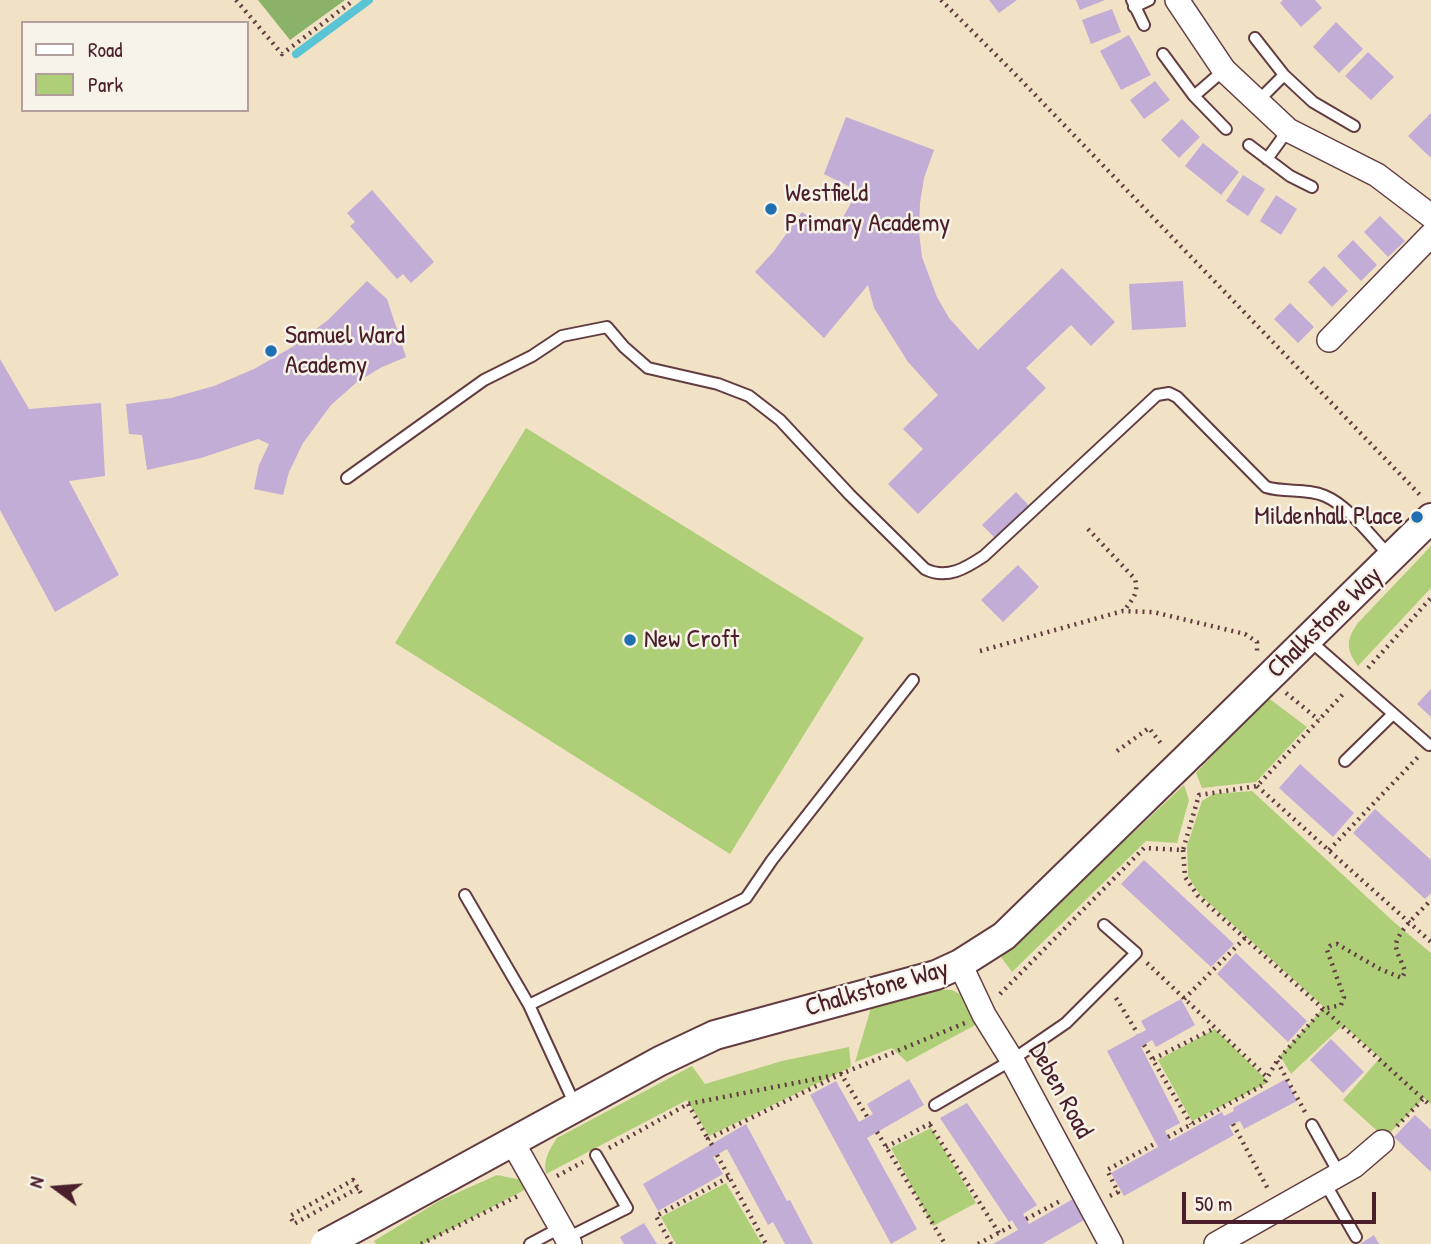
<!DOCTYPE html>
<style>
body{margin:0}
#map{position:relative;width:1431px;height:1244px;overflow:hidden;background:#f1e1c5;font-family:"Patrick Hand",sans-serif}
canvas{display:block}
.legend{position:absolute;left:21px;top:21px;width:228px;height:91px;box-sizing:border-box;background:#f7f3e8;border:2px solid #b29e9c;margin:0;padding:9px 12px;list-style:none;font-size:21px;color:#4a1f2b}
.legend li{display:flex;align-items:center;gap:14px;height:35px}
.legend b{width:35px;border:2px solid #b29e9c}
.north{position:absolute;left:21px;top:1153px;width:70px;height:70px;-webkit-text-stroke:5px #f7f3e8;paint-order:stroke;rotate:286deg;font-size:19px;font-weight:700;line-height:28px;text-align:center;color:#4a1f2b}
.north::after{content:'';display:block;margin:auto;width:24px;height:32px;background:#4a1f2b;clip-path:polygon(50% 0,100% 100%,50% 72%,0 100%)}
.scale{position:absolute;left:1182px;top:1192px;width:194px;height:32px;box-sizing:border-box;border:4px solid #4a1f2b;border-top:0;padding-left:9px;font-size:21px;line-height:24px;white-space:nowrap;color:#4a1f2b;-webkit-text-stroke:5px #f7f3e8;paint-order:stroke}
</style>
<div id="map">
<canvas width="1431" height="1244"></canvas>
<ul class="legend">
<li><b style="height:9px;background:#fff"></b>Road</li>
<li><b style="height:19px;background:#aecf78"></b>Park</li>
</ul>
<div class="north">N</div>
<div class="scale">50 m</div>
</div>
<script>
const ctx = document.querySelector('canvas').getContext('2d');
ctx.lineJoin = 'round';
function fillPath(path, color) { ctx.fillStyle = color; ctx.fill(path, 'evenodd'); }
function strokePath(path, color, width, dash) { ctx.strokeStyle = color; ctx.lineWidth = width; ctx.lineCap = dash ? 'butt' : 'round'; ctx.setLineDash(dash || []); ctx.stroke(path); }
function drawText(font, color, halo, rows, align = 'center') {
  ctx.font = font + ' "Patrick Hand",sans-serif'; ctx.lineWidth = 5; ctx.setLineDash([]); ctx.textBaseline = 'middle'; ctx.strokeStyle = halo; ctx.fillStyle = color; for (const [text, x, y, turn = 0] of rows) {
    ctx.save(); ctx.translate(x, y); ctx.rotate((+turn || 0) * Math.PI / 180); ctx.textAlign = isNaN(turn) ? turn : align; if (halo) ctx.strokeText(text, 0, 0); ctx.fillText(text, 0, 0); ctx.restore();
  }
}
const green = new Path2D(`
 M526 428 864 638 730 854 395 643Z
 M1431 546V588L1358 666C1346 650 1346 640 1357 624Z
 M1267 697 1307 727 1256 782 1202 788 1196 773Z
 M1184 785 1189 800 1177 843 1146 841 1012 972 1001 957Z
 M1252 791 1395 923 1431 953V1104L1424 1098 1385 1138 1343 1100 1380 1058 1343 1025 1291 1074 1280 1056 1324 1007 1200 895 1188 876 1187 846 1202 801 1213 794Z
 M933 989 952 990 969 999 977 1024 907 1062 892 1048 855 1062 871 1008Z
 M1215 1029 1269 1082 1192 1121 1158 1060Z
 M849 1047 851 1067 709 1136 687 1100 546 1174C543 1160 549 1150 557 1138L692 1066 705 1084 782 1061Z
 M931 1128 976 1203 933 1226 891 1148Z
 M497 1175 522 1180 528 1188 423 1244H376L374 1241 439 1201Z
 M726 1183 762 1244H676L661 1217Z`);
const forest = new Path2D(`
 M258 0H345L290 40Z`);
const stream = new Path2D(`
 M296 54 369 0`);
const building = new Path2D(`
 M989 0H1017L999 13Z
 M1076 0H1105L1080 10Z
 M1283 0H1315L1322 8 1301 27 1280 3Z
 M1112 9 1121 32 1091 44 1082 20Z
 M1336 22 1363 49 1339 73 1313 47Z
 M1129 35 1151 75 1121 90 1100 51Z
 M1368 52 1394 77 1371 100 1345 76Z
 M1155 81 1170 100 1144 119 1130 100Z
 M1431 113V156L1430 157 1408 136Z
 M846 117 934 150 924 178 920 203 919 232 922 257 937 297 949 318 978 350 1062 268 1115 322 1091 346 1071 325 1026 368 1046 388 918 514 888 484 923 449 903 429 938 395 908 362 874 308 868 285 824 338 755 272 774 251 802 212 834 233 858 191 824 174Z
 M1182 119 1200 137 1179 158 1161 140Z
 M1203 143 1239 172 1221 195 1185 166Z
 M1243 175 1265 189 1248 216 1226 201Z
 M372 190 434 262 411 283 403 274 397 279 350 226 355 222 347 213Z
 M1276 195 1297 209 1281 235 1260 221Z
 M1380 216 1405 241 1388 257 1364 232Z
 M1353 240 1377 265 1361 281 1337 256Z
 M1324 266 1348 291 1332 307 1308 282Z
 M367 281 387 299 406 357 382 367 357 382 331 405 303 443 289 472 283 495 254 489 259 465 269 444 258 439 201 458 147 470 142 435 129 434 126 404 171 398 214 386 254 369 294 346 328 320Z
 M1183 281 1186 327 1132 330 1129 284Z
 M1290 303 1314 327 1298 343 1274 319Z
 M0 359 29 409 101 403 105 476 69 481 119 575 55 612 0 510Z
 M1016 492 1032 509 998 541 982 525Z
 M1018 565 1039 587 1003 622 981 600Z
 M1431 689V717L1417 704Z
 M1300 764 1354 813 1333 837 1279 788Z
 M1375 809 1431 860V893L1425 899 1353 833Z
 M1144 860 1234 944 1211 967 1121 884Z
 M1236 953 1307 1021 1288 1042 1217 974Z
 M1181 999 1195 1025 1156 1047 1152 1040 1141 1047 1180 1123 1165 1131 1170 1141 1222 1112 1224 1116 1234 1111 1233 1108 1286 1079 1297 1101 1244 1129 1240 1121 1229 1126 1234 1135 1124 1196 1111 1173 1158 1147 1107 1051 1146 1030 1141 1021Z
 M1331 1039 1364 1072 1343 1093 1310 1060Z
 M909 1079 924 1105 867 1138 917 1229 891 1244 810 1095 836 1081 859 1122 873 1114 867 1104Z
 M967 1103 1037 1205 1023 1214 1029 1224 1073 1199 1084 1220 1042 1244H993L1018 1230 1012 1220 1009 1222 940 1118Z
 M1415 1115 1431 1130V1172L1394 1137Z
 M746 1124 787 1201 790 1200 813 1244H785L773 1222 768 1225 727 1149 713 1157 723 1174 658 1211 643 1184Z
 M644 1223 657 1244H624L620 1237Z
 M1374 1235 1379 1244H1360Z`);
const path = new Path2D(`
 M236 0 282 54 354 0
 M941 0 1018 77 1421 496
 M1088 529 1135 579C1139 594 1132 599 1124 611
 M980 651 1123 611 1153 612 1245 634 1257 642V651
 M1368 668 1431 598
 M1286 693 1319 720
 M1117 751 1149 728 1163 746
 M1257 786 1431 942
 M1183 850 1185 877 1198 896 1431 1106
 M1329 850 1418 757
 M1147 963 1267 1077
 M1000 994 1144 848 1183 850 1199 795 1257 786 1345 692
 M1116 998 1138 1034
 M1184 999 1245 938
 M1144 1045 1191 1124
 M1153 1059 1215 1028
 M1277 1061 1305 1112
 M688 1104 708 1139
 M1233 1124 1268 1189
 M930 1125 999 1233
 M1397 1126 1423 1099
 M877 1132 945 1244
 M1168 1137 1263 1085 1277 1061 1323 1009 1341 1005 1344 997 1327 950 1330 946 1337 944 1380 969 1402 978 1405 972C1403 963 1396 953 1396 945 1397 931 1422 910 1431 900
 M712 1145 708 1139 841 1074 965 1023
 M886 1147 931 1123
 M609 1148 688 1104 841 1074 868 1118
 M717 1155 766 1244
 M557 1176 583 1162
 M358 1188 294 1224 290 1216 353 1180 362 1195
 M1110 1196 1118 1192 1107 1170 1156 1143
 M1026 1219 1062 1200
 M421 1244 518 1196
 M671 1244 656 1216 729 1177
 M978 1244 1015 1224`);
const service = new Path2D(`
 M1132 0 1144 25
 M1134 7 1149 0
 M1255 38 1284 75 1313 102 1354 126
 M1163 54 1194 96 1226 129
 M1194 96 1224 70
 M1257 102 1284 75
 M1249 145 1290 176 1312 187
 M1267 159 1288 130
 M347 478 484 380 532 356 562 336 607 327 624 347 648 368 718 384 749 396 780 420 850 495 925 569C947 580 966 568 984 556L1157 395 1169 393 1177 397 1266 487C1285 493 1307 488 1325 496 1349 506 1372 538 1390 556
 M1309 640 1429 745
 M1345 761 1393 714
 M465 895 529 1005 576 1107
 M529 1005 746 898 772 860 913 680
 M935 1105 1012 1060 1066 1023 1136 953 1104 925
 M1312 1125 1340 1175
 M1325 1183 1356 1237
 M567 1238 627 1208 596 1155
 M530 1244 560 1228`);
const minor = new Path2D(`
 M1177 0 1224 70 1288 130 1377 175 1431 216
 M1329 340 1431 235
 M960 964 984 1015 1012 1060 1111 1244
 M513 1143 570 1244
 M1216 1244 1354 1166 1382 1142`);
const tertiary = new Path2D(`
 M1194 751 1431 518
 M366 1222 660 1061 715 1035 936 975 960 964 1004 936 1161 783`);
const tertiaryBridge = new Path2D(`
 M1161 783 1194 751
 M325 1244 366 1222`);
const markers = [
 [771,209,7,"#1f6fb2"],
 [271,351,7,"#1f6fb2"],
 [1417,517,7,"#1f6fb2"],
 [630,640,7,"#1f6fb2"]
];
const poiNames = [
 ["Westfield",785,194],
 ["Primary Academy",785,224],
 ["Samuel Ward",285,336],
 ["Academy",285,366],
 ["Mildenhall Place",1403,517,"right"],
 ["New Croft",644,640]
];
const streetNames = [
 ["Chalkstone Way",1325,623,-44],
 ["Chalkstone Way",877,989,-16],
 ["Deben Road",1060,1091,61]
];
fillPath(green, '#aecf78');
fillPath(forest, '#8ab268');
strokePath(stream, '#59c4d3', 8);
fillPath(building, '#c2add6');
strokePath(service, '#633c42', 14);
strokePath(minor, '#633c42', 26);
strokePath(tertiary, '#633c42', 32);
strokePath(path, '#633c42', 4.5, [2, 5]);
strokePath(service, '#fff', 10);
strokePath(minor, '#fff', 23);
strokePath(tertiary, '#fff', 28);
strokePath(tertiaryBridge, '#633c42', 32, []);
strokePath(tertiaryBridge, '#fff', 28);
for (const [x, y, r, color] of markers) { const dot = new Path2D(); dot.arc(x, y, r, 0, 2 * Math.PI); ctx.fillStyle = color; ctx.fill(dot); strokePath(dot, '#f7f3e8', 2.5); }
drawText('26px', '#4a1f2b', '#f7f3e8', poiNames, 'left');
drawText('26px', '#4a1f2b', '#f7f3e8', streetNames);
</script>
